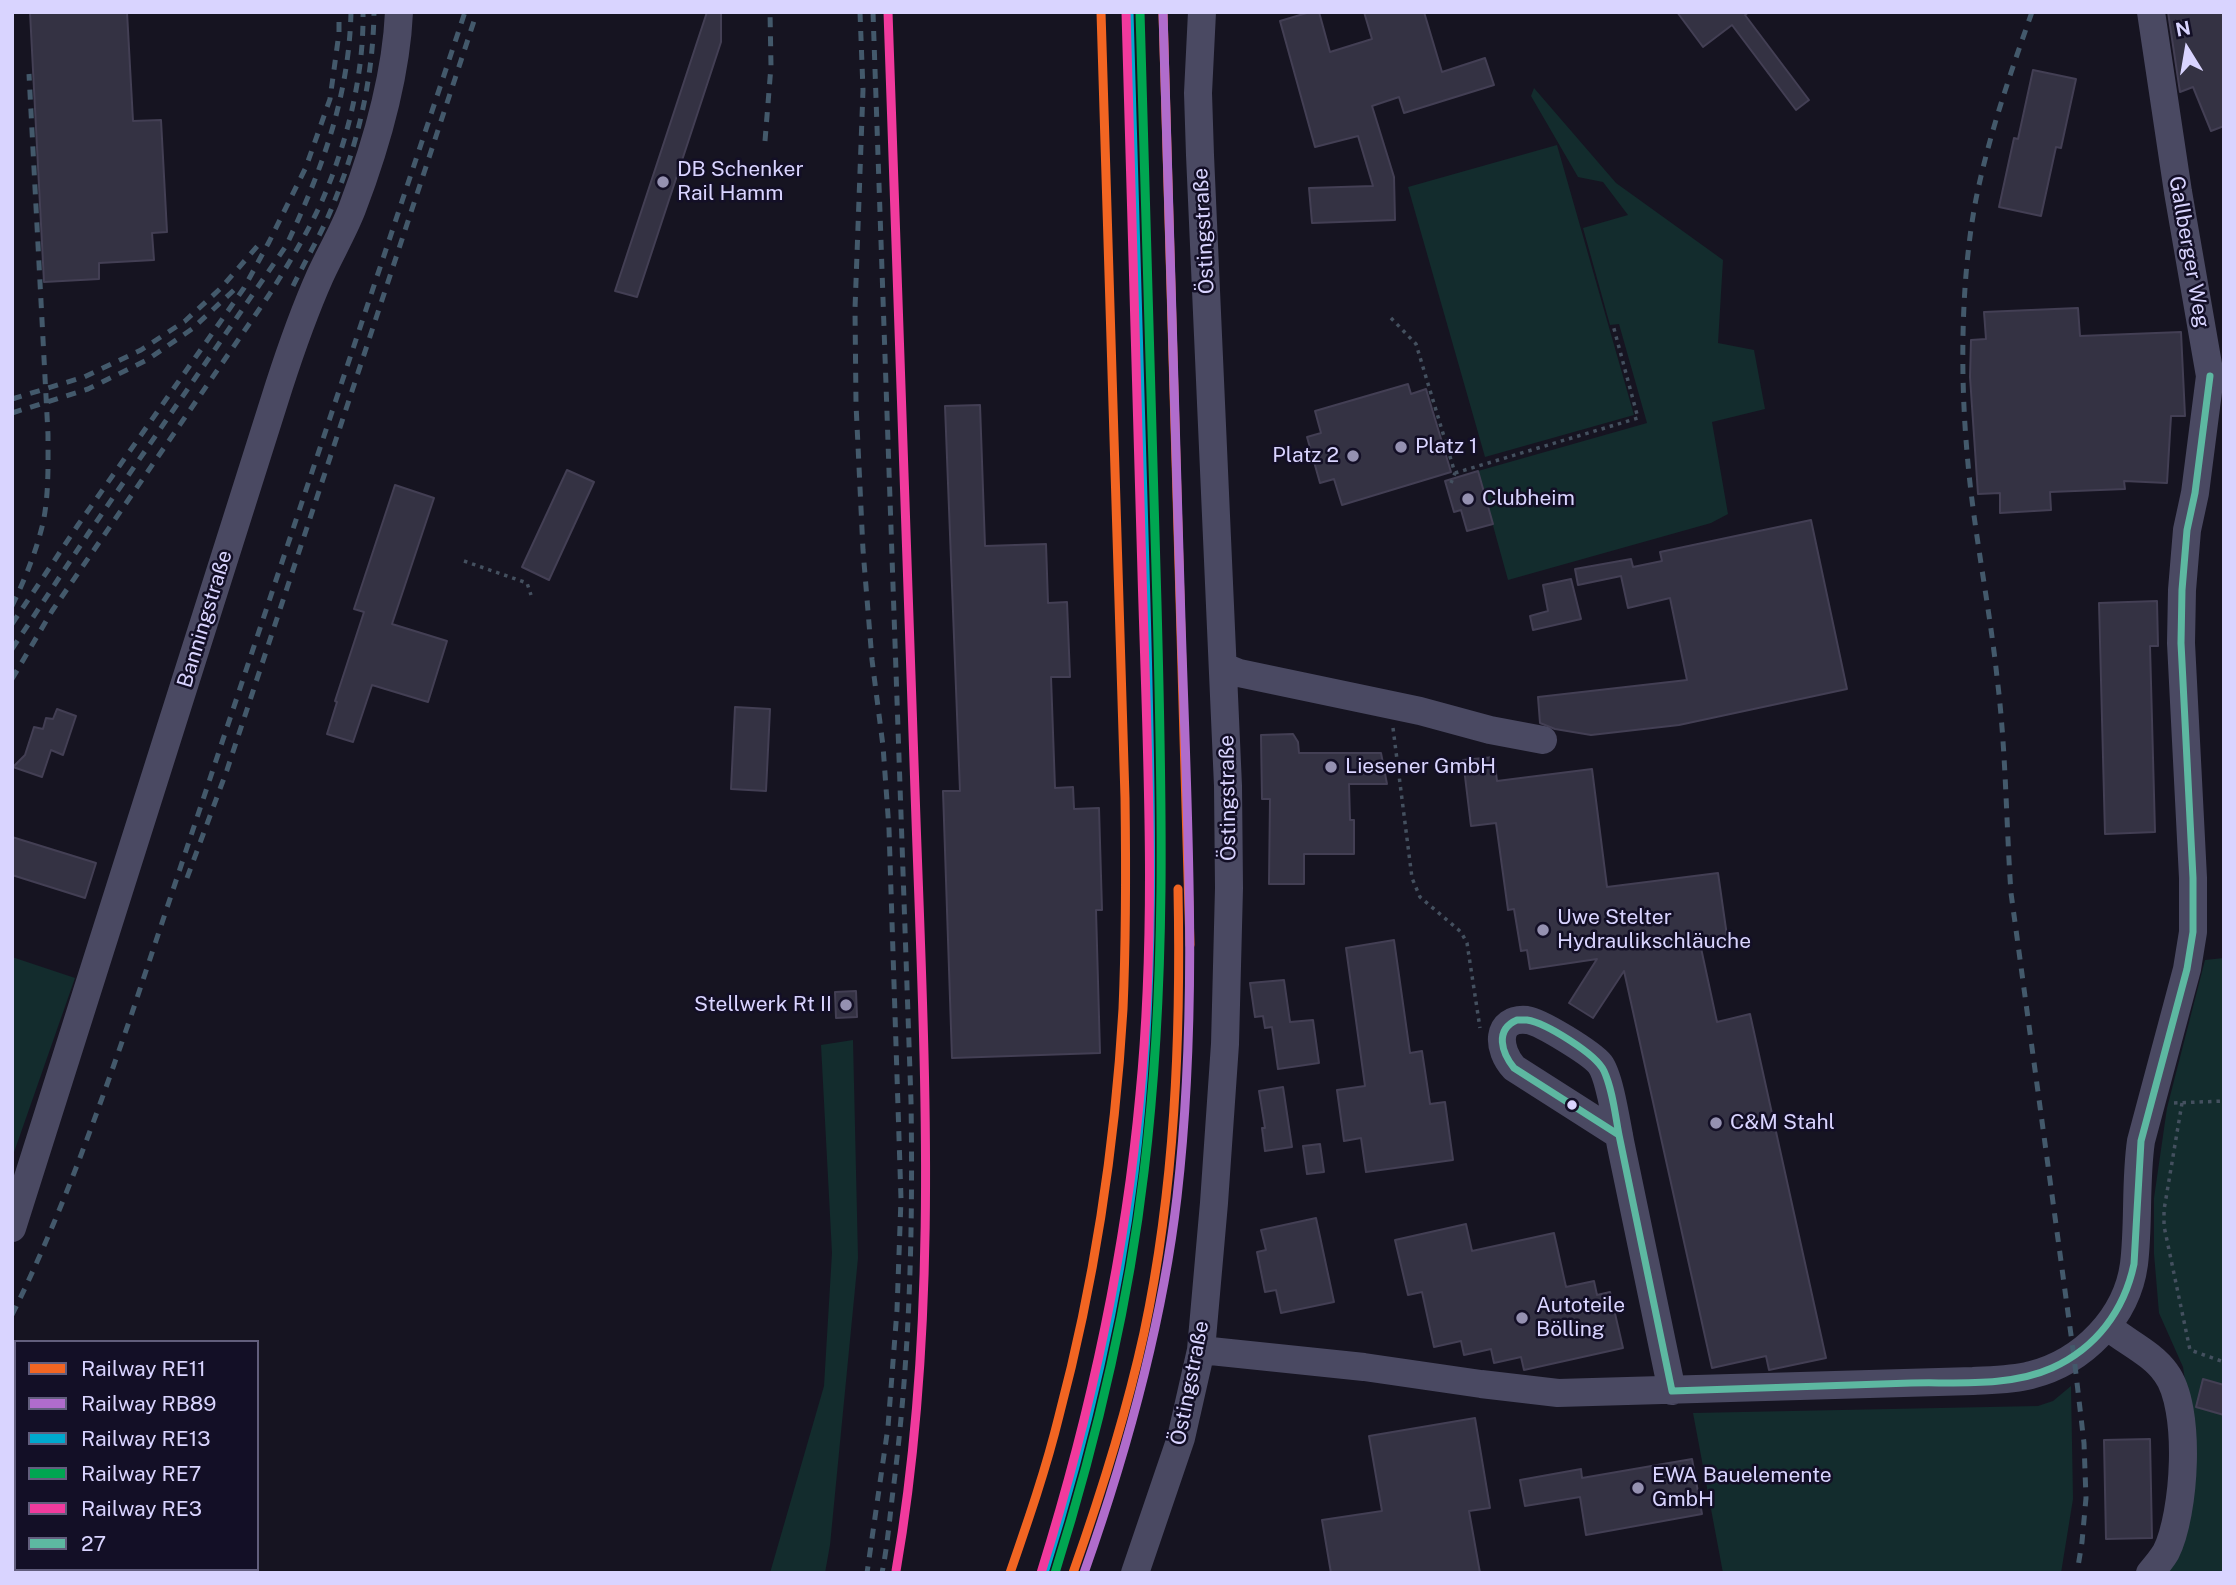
<!DOCTYPE html>
<meta charset="utf-8">
<style>
body{margin:0}
#map{position:relative;width:2236px;height:1585px;overflow:hidden;background:#161421;font-family:"Public Sans",sans-serif}
canvas{display:block}
.frame{position:absolute;inset:0;border:14px solid #d9d4ff;pointer-events:none}
.legend{position:absolute;left:14px;top:1340px;width:245px;height:231px;box-sizing:border-box;background:#130f26;border:2px solid #625e7d;margin:0;padding:9px 12px;list-style:none;font-size:21px;color:#d9d4ff}
.legend li{display:flex;align-items:center;gap:14px;height:35px}
.legend b{width:35px;border:2px solid #625e7d}
.north{position:absolute;left:2152px;top:14px;width:70px;height:70px;-webkit-text-stroke:5px #130f26;paint-order:stroke;rotate:349deg;font-size:19px;font-weight:700;line-height:28px;text-align:center;color:#d9d4ff}
.north::after{content:'';display:block;margin:auto;width:24px;height:32px;background:#d9d4ff;clip-path:polygon(50% 0,100% 100%,50% 72%,0 100%)}
</style>
<div id="map">
<canvas width="2236" height="1585"></canvas>
<div class="frame"></div>
<ul class="legend">
<li><b style="height:9px;background:#f26522"></b>Railway RE11</li>
<li><b style="height:9px;background:#b06ccc"></b>Railway RB89</li>
<li><b style="height:9px;background:#00a9ce"></b>Railway RE13</li>
<li><b style="height:9px;background:#00a651"></b>Railway RE7</li>
<li><b style="height:9px;background:#f13a9d"></b>Railway RE3</li>
<li><b style="height:9px;background:#5db8a1"></b>27</li>
</ul>
<div class="north">N</div>
</div>
<script>
const ctx = document.querySelector('canvas').getContext('2d');
ctx.lineJoin = 'round';
function fillPath(path, color) { ctx.fillStyle = color; ctx.fill(path, 'evenodd'); }
function strokePath(path, color, width, dash) { ctx.strokeStyle = color; ctx.lineWidth = width; ctx.lineCap = dash ? 'butt' : 'round'; ctx.setLineDash(dash || []); ctx.stroke(path); }
function drawText(font, color, halo, rows, align = 'center') {
  ctx.font = font + ' "Public Sans",sans-serif'; ctx.lineWidth = 5; ctx.setLineDash([]); ctx.textBaseline = 'middle'; ctx.strokeStyle = halo; ctx.fillStyle = color; for (const [text, x, y, turn = 0] of rows) {
    ctx.save(); ctx.translate(x, y); ctx.rotate((+turn || 0) * Math.PI / 180); ctx.textAlign = isNaN(turn) ? turn : align; if (halo) ctx.strokeText(text, 0, 0); ctx.fillText(text, 0, 0); ctx.restore();
  }
}
const green = new Path2D(`
 M1534 88 1616 183 1723 260 1718 343 1754 350 1765 409 1712 422 1728 514 1711 523 1508 580 1478 471 1647 423 1619 324 1610 325 1583 228 1628 215 1603 182 1578 177 1531 96Z
 M1557 145 1634 415 1485 457 1408 187Z
 M12 957 75 978 12 1158Z
 M2224 958V1573H2161L2192 1427 2183 1367 2159 1313 2154 1254V1198L2167 1108 2205 960Z
 M853 1040 858 1258 830 1545 825 1573H770L824 1386 832 1253 821 1045Z
 M2071 1386 2073 1499 2061 1573H1723L1693 1413 2038 1406 2053 1401Z`);
const building = new Path2D(`
 M30 12H127L133 121 161 120 167 232 152 233 154 260 99 263V279L44 282Z
 M707 12H721V42L637 297 615 291Z
 M1310 12H1319L1330 52 1372 39 1364 12H1424L1442 72 1485 58 1494 85 1404 113 1399 97 1372 106 1394 177 1395 220 1312 223 1309 188 1373 186 1358 136 1315 147 1280 21Z
 M1677 12H1749L1745 15 1809 100 1796 110 1732 25 1703 47Z
 M2168 12H2224V126L2211 131 2193 87 2180 92Z
 M2033 70 2076 79 2061 148 2056 147 2041 216 1999 207 2014 138 2018 139Z
 M2078 308 2080 336 2181 332 2185 416H2171L2167 483 2124 481 2125 489 2050 492 2051 510 2000 513V493L1978 494 1970 377 1971 340 1986 339 1984 312Z
 M1408 384 1411 394 1426 389 1451 472 1342 505 1334 479 1320 483 1307 437 1321 433 1315 411Z
 M980 405 985 546 1046 544 1048 603 1067 602 1070 677H1051L1055 788 1073 787 1074 809 1099 808 1102 910H1096L1100 1053 952 1058 943 791H960L945 406Z
 M567 470 594 482 549 580 522 567Z
 M1478 471 1493 524 1467 531 1461 510 1454 512 1445 481Z
 M395 485 434 498 392 624 447 641 428 702 372 685 353 742 327 734 337 702 335 701 364 612 354 609Z
 M1811 520 1847 689 1679 725 1591 735 1555 729 1540 723 1538 697 1687 680 1670 598 1628 608 1621 576 1578 585 1575 569 1631 559 1633 567 1662 561 1660 552Z
 M1571 579 1581 619 1533 630 1530 616 1548 611 1543 585Z
 M2157 601 2158 646H2150L2155 832 2105 834 2099 603Z
 M735 707 770 709 766 791 731 789Z
 M57 709 76 716 63 755 51 750 42 777 13 767 25 755 34 727 43 729 46 718 53 719Z
 M1293 734 1298 742 1299 753H1381L1387 784H1349L1350 820H1354V854H1304V884H1269L1270 799H1262L1261 735Z
 M1494 757 1497 781 1592 769 1607 887 1718 873 1728 943 1701 948 1717 1022 1750 1014 1826 1358 1769 1370 1766 1356 1712 1368 1624 971 1593 1018 1569 1003 1597 959 1530 969 1527 950 1521 951 1514 909 1508 910 1496 823 1471 826 1463 760Z
 M12 837 96 863 85 898 12 875Z
 M1394 940 1410 1053 1422 1051 1430 1104 1445 1102 1453 1160 1366 1172 1361 1138 1344 1141 1337 1090 1365 1086 1346 948Z
 M1284 980 1290 1022 1313 1020 1319 1063 1278 1069 1272 1027 1265 1028 1263 1016 1255 1017 1250 983Z
 M856 991 857 1017 836 1018 835 992Z
 M1283 1087 1292 1147 1265 1151 1262 1128H1265L1259 1091Z
 M1320 1144 1324 1172 1307 1174 1303 1146Z
 M1316 1218 1334 1302 1281 1313 1276 1290 1265 1292 1257 1252 1266 1250 1261 1230Z
 M1466 1224 1472 1251 1554 1233 1566 1287 1594 1281 1597 1295 1610 1292 1623 1348 1524 1370 1521 1357 1494 1363 1491 1349 1464 1355 1461 1341 1434 1347 1422 1292 1408 1295 1395 1240Z
 M2203 1379 2224 1385V1415L2196 1407Z
 M1475 1418 1490 1508 1469 1511 1480 1573H1331L1322 1520 1382 1511 1369 1436Z
 M2150 1439 2152 1538 2106 1539 2104 1440Z
 M1692 1459 1702 1514 1586 1535 1580 1497 1525 1506 1520 1480 1581 1469 1582 1478Z`);
const path = new Path2D(`
 M1391 318 1416 344 1455 473 1451 483
 M1455 473 1638 418 1613 325
 M464 561 527 583 531 595
 M1393 728 1412 878 1420 897 1461 932 1467 943 1480 1028
 M2174 1103 2224 1101
 M2182 1103 2164 1210V1226L2190 1350 2224 1362`);
const minor = new Path2D(`
 M1224 667 1239 673 1420 711 1490 730 1543 740
 M1619 1135 1514 1068C1497 1050 1495 1017 1527 1020 1541 1022 1591 1053 1600 1064 1610 1077 1617 1127 1621 1146 1638 1227 1655 1309 1672 1391
 M12 1228 279 386C291 349 304 312 320 276 330 254 343 232 352 209 376 146 396 79 399 12
 M2107 1326C2126 1342 2152 1353 2166 1373 2192 1408 2185 1514 2166 1552 2162 1559 2156 1566 2150 1573
 M1201 1350 1364 1367 1481 1384 1558 1393 1973 1381C1992 1380 2013 1380 2031 1375 2083 1362 2127 1317 2134 1264 2139 1223 2135 1182 2141 1141L2187 969 2193 932V878L2181 643 2182 590 2187 530 2195 493 2210 376 2178 192 2151 12
 M1135 1573 1181 1438 1201 1350 1214 1203 1225 1044 1229 888 1228 786 1200 155 1198 93 1202 12`);
const rail = new Path2D(`
 M860 12 863 90 855 309 856 404 863 550 872 660 883 746 889 829 901 1199 897 1310 888 1427 867 1573
 M873 12 911 1101C913 1231 910 1354 894 1483 890 1513 888 1543 882 1573
 M2032 12C2010 74 1989 135 1976 199 1961 277 1960 373 1967 452 1973 528 1989 602 1997 677 2006 749 2006 821 2011 893L2074 1357 2084 1443 2086 1498 2082 1542 2077 1573
 M765 141 771 66 770 12
 M293 286C306 259 322 233 333 205 358 143 373 79 374 12
 M12 399 84 377 141 350 185 321 221 288 261 242
 M12 413 88 389 147 360 192 329 234 290
 M12 606C25 579 36 552 43 523 49 494 48 463 48 434L29 74
 M12 624 78 525 244 288 269 242 306 167 330 99 339 33V12
 M12 649 88 534 286 246C322 170 349 97 351 12
 M12 679 52 611 269 295C288 265 307 234 322 201 347 143 364 75 363 12
 M187 878 227 770 477 12
 M12 1315C60 1218 96 1117 131 1016L465 12`);
const bus1 = new Path2D(`
 M1517 1020C1518 1020 1526 1020 1527 1020 1546 1023 1596 1054 1604 1071 1613 1091 1615 1114 1619 1135L1514 1068C1502 1053 1494 1030 1517 1020Z
 M1619 1135 1672 1391
 M1672 1391C1752 1388 1831 1386 1911 1383 1956 1382 2010 1387 2052 1368 2096 1348 2124 1311 2134 1264L2141 1141 2187 969 2193 932V878L2181 643 2182 590 2187 530 2195 493 2210 376`);
const rail1 = new Path2D(`
 M1163 12 1190 945
 M1010 1573C1028 1521 1046 1469 1059 1416 1094 1284 1115 1146 1123 1009 1126 939 1126 869 1125 798L1101 12
 M1073 1573C1101 1494 1126 1415 1144 1333 1175 1187 1181 1038 1178 889`);
const rail2 = new Path2D(`
 M1084 1573C1127 1451 1162 1326 1177 1197 1199 1006 1187 813 1181 621 1175 418 1169 215 1163 12`);
const rail3 = new Path2D(`
 M1044 1573C1085 1442 1117 1309 1134 1173 1157 984 1151 794 1146 604 1141 407 1134 210 1129 12`);
const rail4 = new Path2D(`
 M1055 1573C1096 1442 1128 1309 1144 1172 1167 983 1162 794 1157 604 1151 407 1145 210 1140 12`);
const rail5 = new Path2D(`
 M888 12C897 282 907 551 916 820 925 1071 939 1322 896 1571
 M1041 1573C1090 1416 1125 1258 1140 1094 1157 921 1147 747 1142 573 1136 386 1131 199 1126 12`);
const markers = [
 [663,182,7,"#9591b1"],
 [1401,447,7,"#9591b1"],
 [1353,456,7,"#9591b1"],
 [1468,499,7,"#9591b1"],
 [1331,767,7,"#9591b1"],
 [1543,930,7,"#9591b1"],
 [846,1005,7,"#9591b1"],
 [1572,1105,6,"#d9d4ff"],
 [1716,1123,7,"#9591b1"],
 [1522,1318,7,"#9591b1"],
 [1638,1488,7,"#9591b1"]
];
const poiNames = [
 ["DB Schenker",677,170],
 ["Rail Hamm",677,194],
 ["Platz 1",1415,447],
 ["Platz 2",1339,456,"right"],
 ["Clubheim",1482,499],
 ["Liesener GmbH",1345,767],
 ["Uwe Stelter",1557,918],
 ["Hydraulikschläuche",1557,942],
 ["Stellwerk Rt II",832,1005,"right"],
 ["C&M Stahl",1730,1123],
 ["Autoteile",1536,1306],
 ["Bölling",1536,1330],
 ["EWA Bauelemente",1652,1476],
 ["GmbH",1652,1500]
];
const streetNames = [
 ["Östingstraße",1204,231,-93],
 ["Gallberger Weg",2189,252,80],
 ["Banningstraße",205,619,-73],
 ["Östingstraße",1228,798,-91],
 ["Östingstraße",1190,1383,-79]
];
fillPath(green, '#132c2d');
fillPath(building, '#343243');
strokePath(building, '#433f54', 2);
strokePath(path, '#44505f', 3.5, [3.5, 5]);
strokePath(minor, '#4a4962', 28);
strokePath(rail, '#43596b', 5, [10, 9]);
strokePath(bus1, '#5db8a1', 7);
strokePath(rail1, '#f26522', 9);
strokePath(rail2, '#b06ccc', 9);
strokePath(rail3, '#00a9ce', 9);
strokePath(rail4, '#00a651', 9);
strokePath(rail5, '#f13a9d', 9);
for (const [x, y, r, color] of markers) { const dot = new Path2D(); dot.arc(x, y, r, 0, 2 * Math.PI); ctx.fillStyle = color; ctx.fill(dot); strokePath(dot, '#130f26', 2.5); }
drawText('21px', '#d9d4ff', '#130f26', poiNames, 'left');
drawText('21px', '#d9d4ff', '#130f26', streetNames);
</script>
